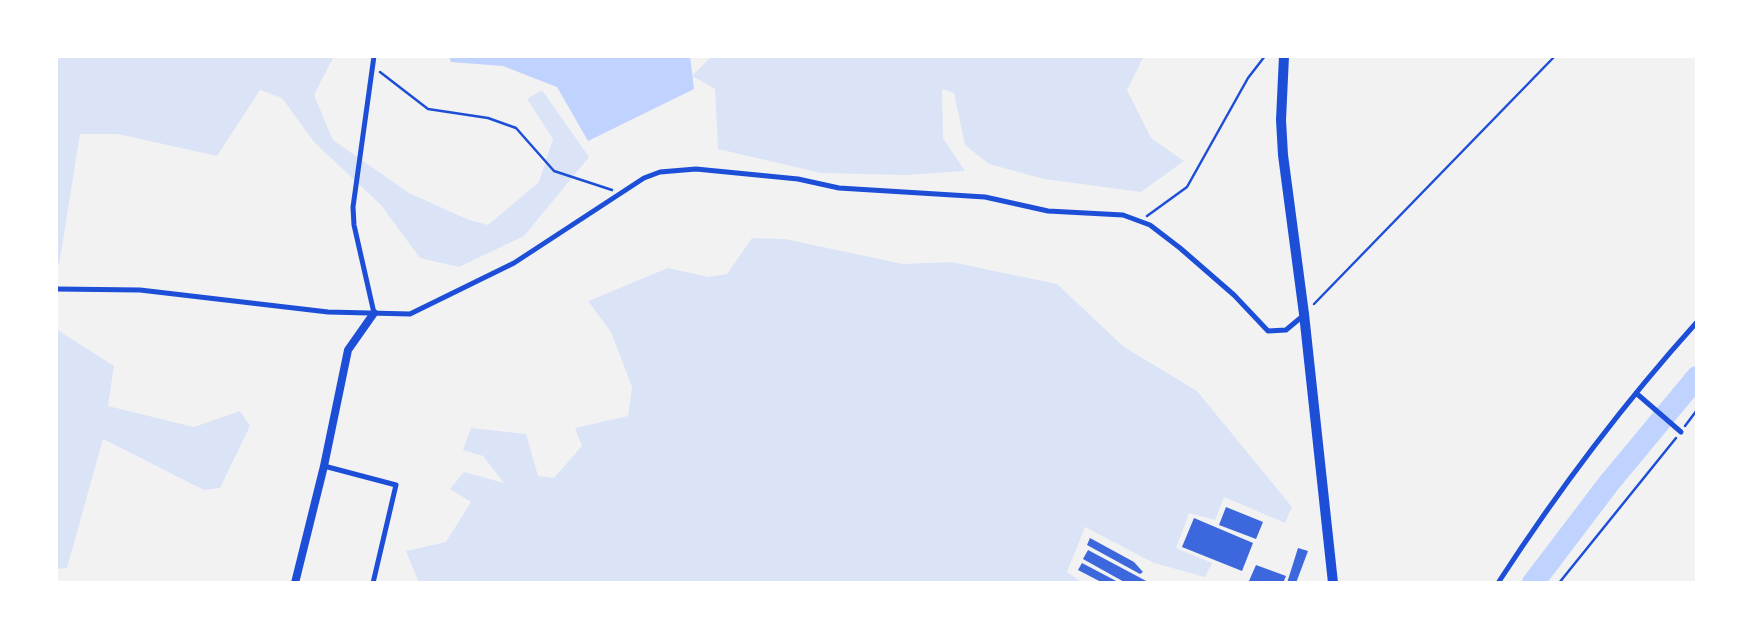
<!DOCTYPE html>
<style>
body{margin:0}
#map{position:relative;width:1753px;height:639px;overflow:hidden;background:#f2f2f2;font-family:"IBM Plex Sans",sans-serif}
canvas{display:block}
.frame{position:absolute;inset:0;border:58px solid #fff;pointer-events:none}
</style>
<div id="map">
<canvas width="1753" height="639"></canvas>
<div class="frame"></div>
</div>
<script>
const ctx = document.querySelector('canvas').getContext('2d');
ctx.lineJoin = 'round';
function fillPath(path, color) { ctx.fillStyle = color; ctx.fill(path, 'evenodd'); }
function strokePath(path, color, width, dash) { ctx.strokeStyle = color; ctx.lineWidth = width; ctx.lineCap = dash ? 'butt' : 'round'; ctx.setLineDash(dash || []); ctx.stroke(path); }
const green = new Path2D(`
 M56 56H334L314 95 333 140 409 193 469 220 488 225 539 182 553 139 527 99 542 90 589 157 524 236 459 267 420 258 381 205 314 142 282 98 260 90 217 156 118 134H80L59 265H56Z
 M712 56H1144L1127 90 1151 138 1184 161 1141 192 1044 179 989 164 965 145 954 93 942 89 943 138 965 171 906 175 821 173 718 149 715 89 692 76Z
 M752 238 785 239 903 264 951 262 1057 284 1124 347 1197 391 1292 507 1285 523 1224 497 1215 520 1189 513 1176 548 1212 563 1205 577 1154 563 1085 527 1067 572 1083 583H419L406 551 446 542 471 502 450 489 464 472 504 483 483 456 463 450 471 428 526 434 538 476 554 478 582 446 575 428 628 416 632 387 611 332 588 301 668 268 708 277 727 274Z
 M56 329 114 366 108 406 194 427 240 411 250 426 220 488 204 490 103 439 67 568 56 569Z`);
const water = new Path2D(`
 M449 56H690L694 89 588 141 557 87 503 66 451 62Z`);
const river = new Path2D(`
 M1533 583 1609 483 1697 377`);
const building = new Path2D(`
 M1226 507 1263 522 1256 539 1219 525Z
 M1194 518 1253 543 1242 571 1182 547Z
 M1090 538 1134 562 1143 572 1140 574 1087 545Z
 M1298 548 1308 551 1296 583H1287Z
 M1088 550 1150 583H1126L1083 559Z
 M1082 563 1120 583H1103L1078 570Z
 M1256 565 1286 576 1283 583 1249 581Z`);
const path = new Path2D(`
 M380 72 428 109 488 118 516 128 554 171 612 190
 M1147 216 1187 187 1248 78 1265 56
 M1314 304 1555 56
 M1685 426 1697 410
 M1559 583 1676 438`);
const minor = new Path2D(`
 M56 289 140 290 328 312 410 314 514 263 644 178 660 172 696 169 798 179 839 188 985 197 1048 211 1123 215 1150 225 1180 248 1234 295 1268 331 1286 330 1304 315
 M374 313 354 225 353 207 374 56
 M1636 393 1681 432
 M324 466 396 485 373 583
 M1498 583C1557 492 1624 403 1697 322`);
const tertiary = new Path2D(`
 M295 583 324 466 348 350 374 313`);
const trunk = new Path2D(`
 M1284 56 1281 120 1283 155 1304 314 1333 583`);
fillPath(green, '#dbe4f7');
fillPath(water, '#bfd3fe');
strokePath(river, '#bfd3fe', 22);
fillPath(building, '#3d67dc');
strokePath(path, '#1d4ed8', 2.5);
strokePath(minor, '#1d4ed8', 5);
strokePath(tertiary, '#1d4ed8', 8);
strokePath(trunk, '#1d4ed8', 10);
</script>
